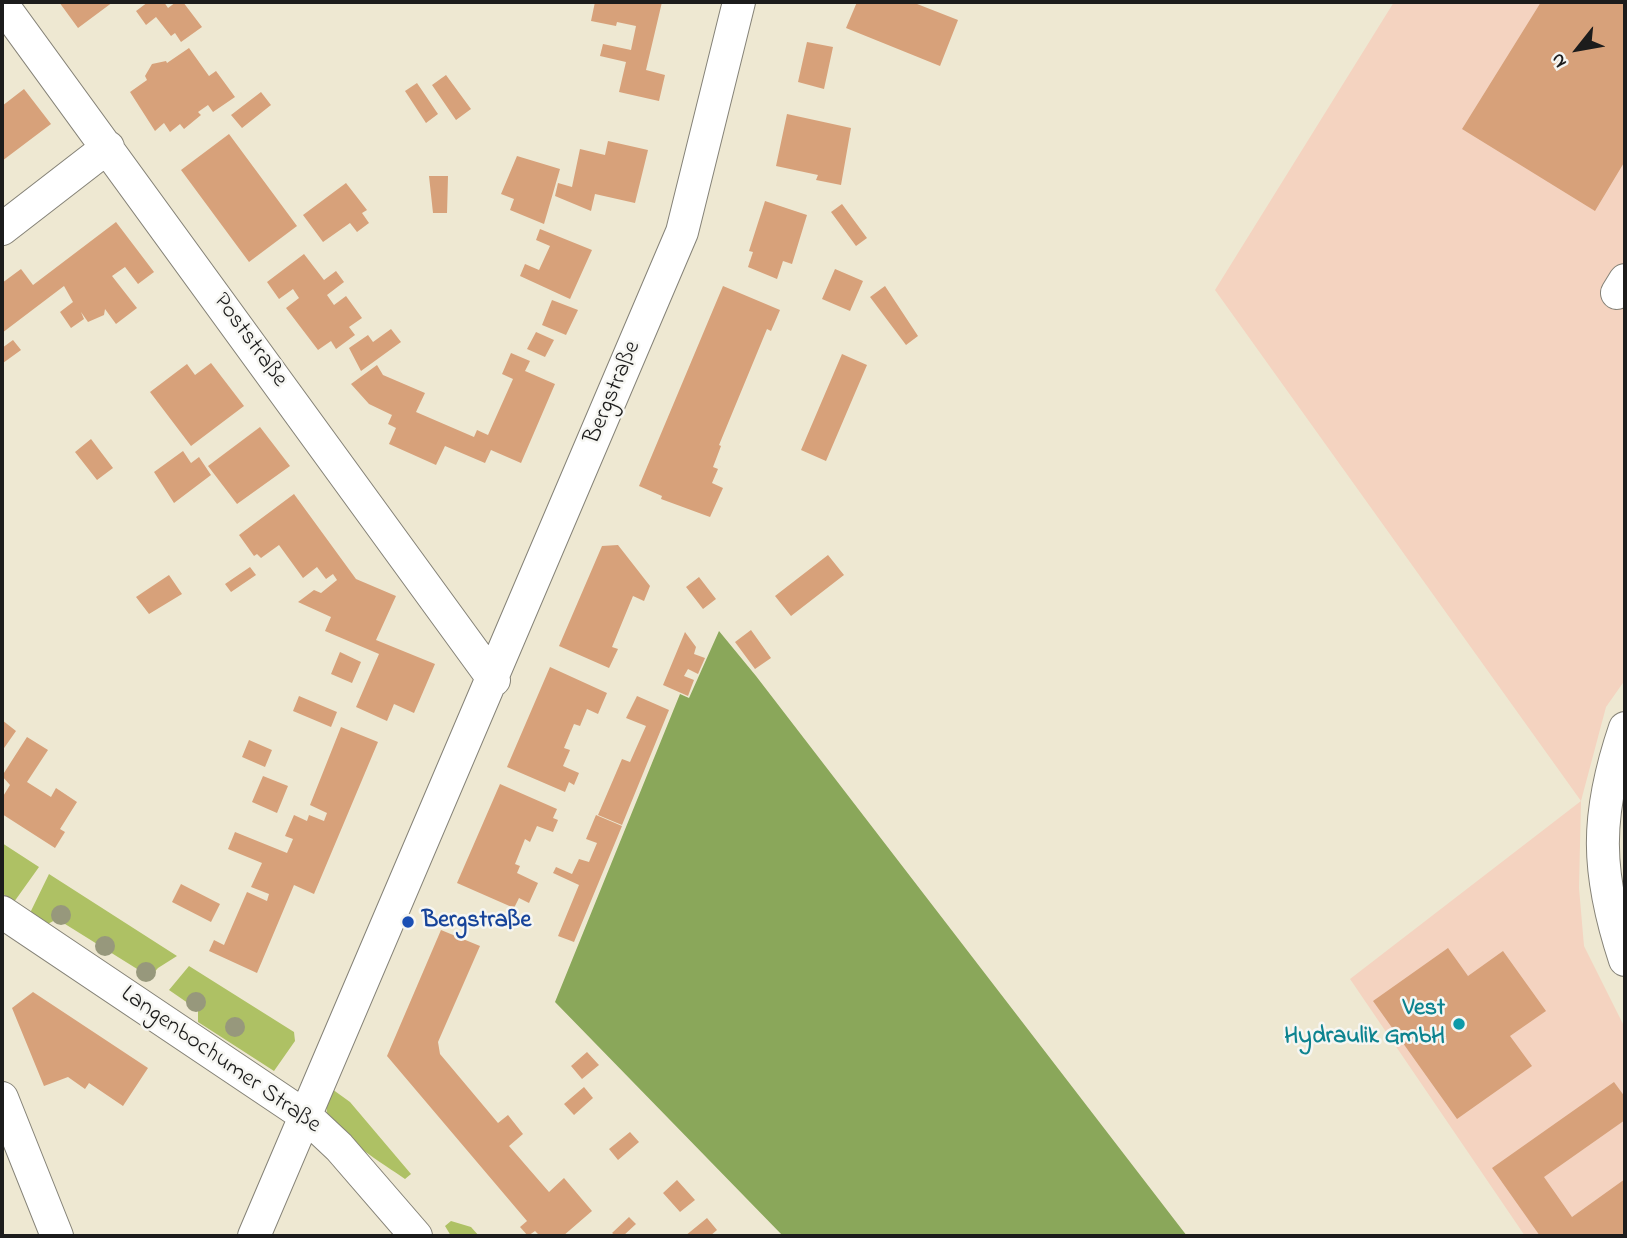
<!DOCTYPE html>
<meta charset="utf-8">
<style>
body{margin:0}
#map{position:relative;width:1627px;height:1238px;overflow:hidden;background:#eee8d2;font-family:"Indie Flower",sans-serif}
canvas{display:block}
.frame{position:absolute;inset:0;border:4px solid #1c1c1c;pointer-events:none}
.north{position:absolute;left:1543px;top:14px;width:70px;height:70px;-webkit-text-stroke:5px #f6f6f2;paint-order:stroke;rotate:239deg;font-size:19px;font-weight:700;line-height:28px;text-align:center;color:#1c1c1c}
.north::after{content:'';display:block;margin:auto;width:24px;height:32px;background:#1c1c1c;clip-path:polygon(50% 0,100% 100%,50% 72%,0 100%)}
</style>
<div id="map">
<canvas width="1627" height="1238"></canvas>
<div class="frame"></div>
<div class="north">N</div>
</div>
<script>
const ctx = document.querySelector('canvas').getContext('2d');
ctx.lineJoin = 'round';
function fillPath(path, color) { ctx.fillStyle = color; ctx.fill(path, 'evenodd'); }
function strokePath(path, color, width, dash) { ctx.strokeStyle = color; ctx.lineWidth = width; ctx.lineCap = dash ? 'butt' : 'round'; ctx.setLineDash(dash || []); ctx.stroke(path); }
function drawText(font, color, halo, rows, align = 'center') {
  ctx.font = font + ' "Indie Flower",sans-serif'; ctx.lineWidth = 5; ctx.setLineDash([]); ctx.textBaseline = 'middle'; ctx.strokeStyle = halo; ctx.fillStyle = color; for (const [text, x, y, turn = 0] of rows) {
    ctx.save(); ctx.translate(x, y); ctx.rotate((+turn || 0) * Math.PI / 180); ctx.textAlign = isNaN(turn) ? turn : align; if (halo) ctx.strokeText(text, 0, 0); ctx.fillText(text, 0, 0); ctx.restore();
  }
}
const built = new Path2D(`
 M1394 2H1625V680L1606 707 1581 801 1579 888 1584 946 1625 1028V1236H1525L1350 979 1581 801 1215 290Z`);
const green = new Path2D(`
 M2 843 39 867 14 902 2 893Z
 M49 874 177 956 158 968 150 977 57 919 46 925 30 913Z
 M189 966 294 1032 295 1041 274 1071 198 1022V1010L169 990Z
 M332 1089 350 1102 411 1174 405 1179C384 1164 338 1137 328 1115 324 1106 329 1097 332 1089Z
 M451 1221 471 1227 479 1236H451L445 1226Z`);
const forest = new Path2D(`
 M719 631 756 676 1187 1236H783L555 1002 680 694 689 698Z`);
const building = new Path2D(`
 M59 2H113L78 28Z
 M148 2H164L168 8 176 2H183L202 27 181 42 175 33 171 36 156 17 146 25 136 11Z
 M595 2H662L646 70 665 75 659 101 619 92 626 62 600 56 603 44 631 50 636 26 617 22 616 26 591 21Z
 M857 2H912L958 20 940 66 846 28Z
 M1541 2H1625V161L1595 211 1462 129Z
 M807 42 833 47 824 89 798 82Z
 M189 48 209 76 216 71 235 97 213 112 208 105 198 112 201 115 184 129 180 124 170 132 164 123 155 131 130 92 147 80 145 76 152 64 166 61 167 63Z
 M446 75 471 109 456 120 432 85Z
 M417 83 438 114 426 123 405 91Z
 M24 89 51 124 2 161V106Z
 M261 92 271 105 242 128 231 115Z
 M787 114 851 128 841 185 816 180 818 175 776 166Z
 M229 134 297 226 249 262 181 170Z
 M608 141 648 150 635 203 595 194 591 211 555 196 558 183 572 187 580 149 605 155Z
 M517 156 560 169 544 224 510 210 514 199 501 194Z
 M429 176H448L447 213H433Z
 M346 183 367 210 362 213 369 223 357 232 350 223 323 242 303 215Z
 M765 201 807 215 792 264 783 261 777 279 748 267 753 252 749 251Z
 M842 204 867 238 856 246 831 212Z
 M116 222 154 272 138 284 125 267 112 276 137 308 116 324 105 309 104 315 88 322 81 312 84 319 71 328 60 312 73 302 64 286 2 333V283L21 269 33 285Z
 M540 229 592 250 570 299 520 276 525 264 539 270 550 246 536 240Z
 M304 254 324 280 336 271 344 282 327 295 334 305 346 296 362 318 349 327 355 335 336 349 331 341 318 350 286 308 299 298 293 289 279 299 267 282Z
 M835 269 863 281 850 311 822 299Z
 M723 286 780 310 771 331 767 329 719 445 721 446 713 467 718 469 712 483 723 488 710 517 661 499 662 496 639 486Z
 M885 286 918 336 906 345 870 297Z
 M552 300 578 310 566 335 542 325Z
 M391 329 401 342 361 371 349 348 368 335 373 342Z
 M536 332 554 340 545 357 527 349Z
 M13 340 21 350 3 363 2 348Z
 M511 353 530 361 525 371 555 384 521 463 491 450 485 463 445 446 436 465 389 444 396 428 388 424 392 415 369 404 351 384 377 365 383 375 425 393 416 412 474 437 477 430 488 435 513 379 502 374Z
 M842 354 867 365 826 461 801 450Z
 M211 363 244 406 191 446 150 392 187 364 195 375Z
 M260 427 290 466 237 504 208 466Z
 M91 439 113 468 97 480 75 452Z
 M183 451 191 463 199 457 211 475 174 503 154 472Z
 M294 494 356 579 396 596 376 640 435 664 414 713 394 704 387 721 356 707 379 654 325 631 331 617 298 602 314 590 321 593 337 580 333 574 326 579 317 567 303 578 279 545 261 558 257 554 254 556 239 535Z
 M618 545 650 586 644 601 633 596 612 647 618 649 609 668 559 646 602 546Z
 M828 555 844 575 791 616 775 596Z
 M250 567 256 575 231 592 225 584Z
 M169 575 182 594 149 614 136 597Z
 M699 577 716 599 703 609 686 587Z
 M751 630 771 658 755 669 735 642Z
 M685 632 696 647 694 654 705 658 698 674 688 669 684 676 694 680 688 696 663 685Z
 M340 652 361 662 352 683 331 674Z
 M550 667 607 693 598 714 587 709 580 726 574 724 564 748 570 750 563 766 579 773 574 785 569 782 565 792 507 767Z
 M299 696 337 712 331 727 293 711Z
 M637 696 669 710 622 825 598 815 622 759 630 762 646 726 626 718Z
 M2 720 16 731 2 751Z
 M341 727 378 742 314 894 294 885 257 973 209 951 214 940 224 945 247 892 267 901 269 894 251 887 262 863 228 849 235 832 287 853 293 839 285 836 294 815 307 821 309 815 324 821 327 813 310 805Z
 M27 737 48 750 27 782 51 797 56 788 77 802 60 829 65 832 55 848 2 814V798L10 785 2 776Z
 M249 740 272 750 265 767 242 757Z
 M263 776 288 786 277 813 252 802Z
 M500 784 557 809 553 818 558 820 553 832 537 826 530 842 525 839 515 864 520 866 517 873 538 883 529 903 519 898 514 908 457 883Z
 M596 815 622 826 574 942 558 936 579 885 553 873 556 867 572 874 579 859 589 862 597 843 586 839Z
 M181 884 220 904 211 922 172 902Z
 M441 930 480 946 438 1042 440 1054 498 1123 508 1115 523 1134 509 1146 549 1192 564 1178 592 1211 563 1236H540L535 1231 528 1236 520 1227 527 1221 387 1056Z
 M1448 948 1468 976 1503 951 1546 1011 1510 1036 1532 1066 1457 1119 1373 1001Z
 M33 992 148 1068 123 1106 89 1083 85 1089 68 1077 44 1086 12 1008Z
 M587 1052 599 1065 582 1079 571 1066Z
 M1614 1082 1625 1097V1120L1544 1177 1572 1217 1625 1179V1236H1540L1492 1168Z
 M584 1087 593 1098 574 1115 564 1104Z
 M630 1132 639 1142 618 1160 609 1149Z
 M677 1180 695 1200 680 1212 663 1193Z
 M629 1217 636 1224 623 1236H616L612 1233Z
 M707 1218 717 1230 710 1236H685Z`);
const minor = new Path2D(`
 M2 4 494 680
 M2 229 108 147
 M1617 293 1625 280
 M1625 728C1595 816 1596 872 1625 960
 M2 912 307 1117 339 1147 416 1236
 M2 1098 57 1236
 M254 1236 682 232 739 2`);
const trees = [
 [61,915],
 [105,946],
 [146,972],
 [196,1002],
 [235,1027]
];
const markers = [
 [408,922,7,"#1a4fb4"],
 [1459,1024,7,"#0f9aa8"]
];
const streetNames = [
 ["Poststraße",249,341,54],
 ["Bergstraße",614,393,-67],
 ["Langenbochumer Straße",220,1061,35]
];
const transitNames = [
 ["Bergstraße",422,922]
];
const cultureNames = [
 ["Vest",1445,1010],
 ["Hydraulik GmbH",1445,1038]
];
fillPath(built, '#f4d3c0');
fillPath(green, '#aec164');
fillPath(forest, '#8aa75a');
fillPath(building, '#d7a17a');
strokePath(minor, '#858277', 34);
strokePath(minor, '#fff', 32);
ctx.fillStyle = '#97987c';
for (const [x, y] of trees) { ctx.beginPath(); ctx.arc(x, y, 10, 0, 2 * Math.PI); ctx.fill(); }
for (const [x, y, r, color] of markers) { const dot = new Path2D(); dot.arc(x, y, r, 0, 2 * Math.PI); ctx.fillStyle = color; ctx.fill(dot); strokePath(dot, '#f6f6f2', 2.5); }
drawText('24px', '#1c1c1c', '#f6f6f2', streetNames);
drawText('bold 24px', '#164399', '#f6f6f2', transitNames, 'left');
drawText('bold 24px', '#0d838f', '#f6f6f2', cultureNames, 'right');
</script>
